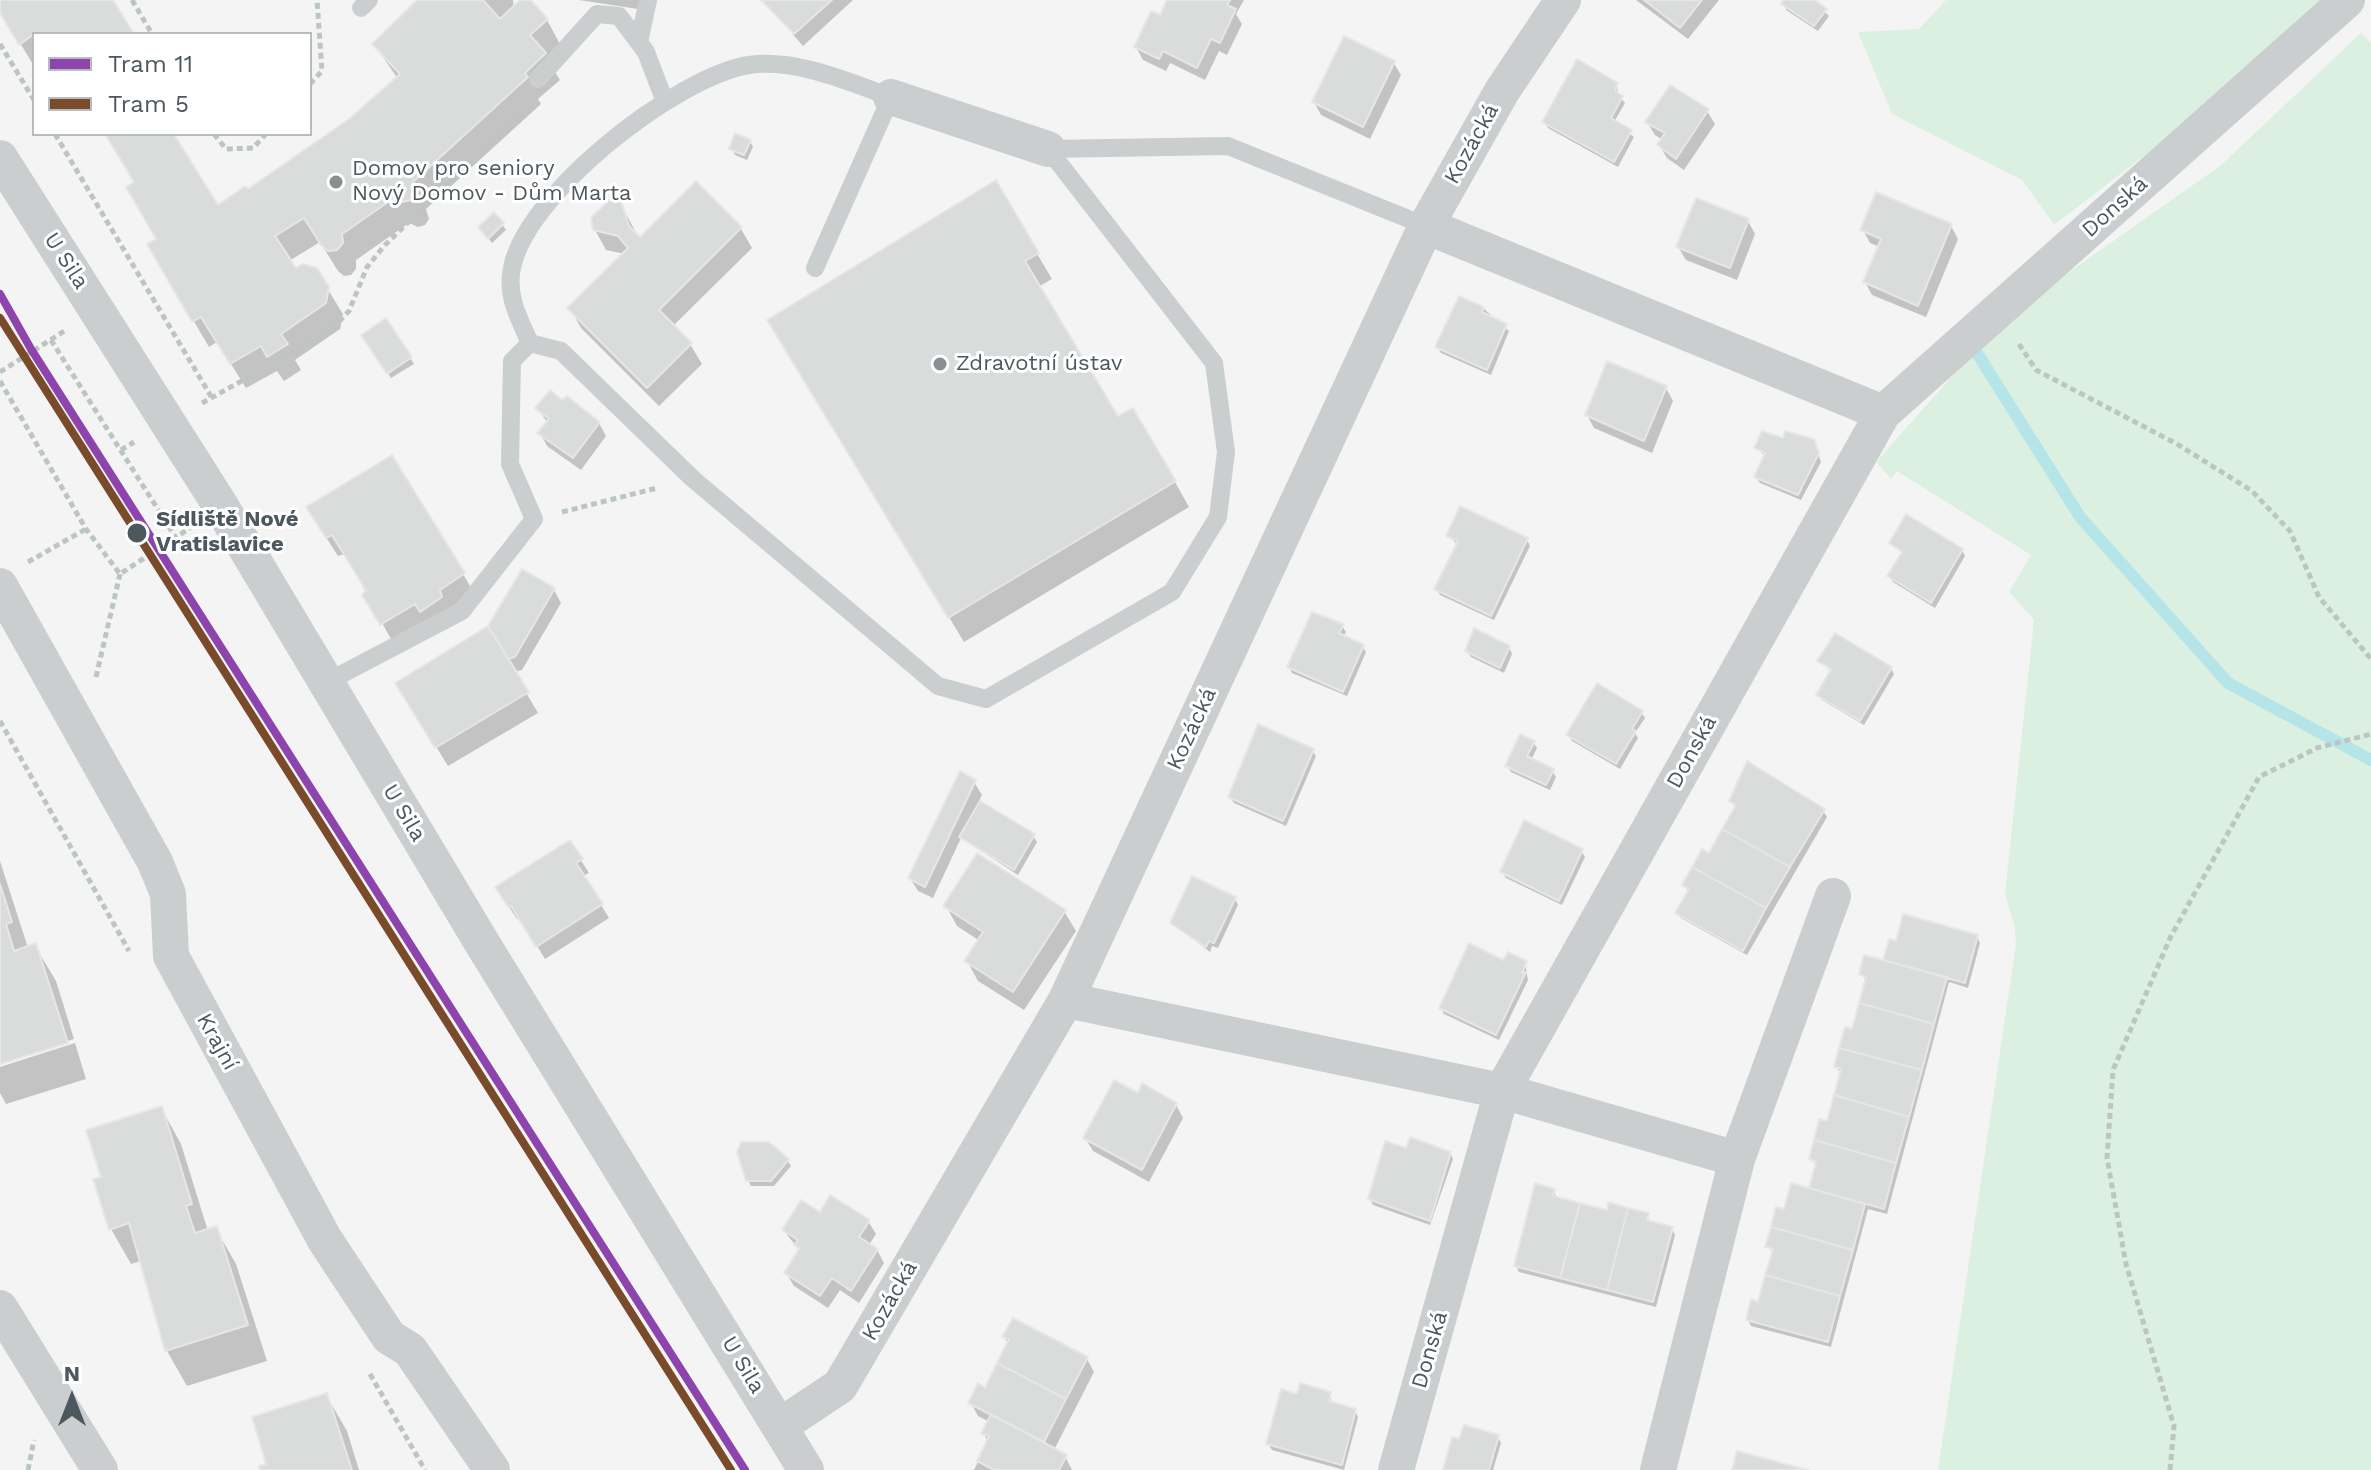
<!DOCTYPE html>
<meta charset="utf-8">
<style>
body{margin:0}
#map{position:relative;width:2371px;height:1470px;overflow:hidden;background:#f4f4f4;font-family:"Work Sans",sans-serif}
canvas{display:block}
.legend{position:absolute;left:32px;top:32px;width:280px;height:104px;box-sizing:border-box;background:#fff;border:2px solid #b7bcbf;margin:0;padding:10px 14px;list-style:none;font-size:24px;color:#4c585e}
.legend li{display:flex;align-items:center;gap:16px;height:40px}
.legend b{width:40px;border:2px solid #b7bcbf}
.north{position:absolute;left:32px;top:1358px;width:80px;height:80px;-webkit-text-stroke:6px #fff;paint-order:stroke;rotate:0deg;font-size:22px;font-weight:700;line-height:32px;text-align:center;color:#4c585e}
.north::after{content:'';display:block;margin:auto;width:28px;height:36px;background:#4c585e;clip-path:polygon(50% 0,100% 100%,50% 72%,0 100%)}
</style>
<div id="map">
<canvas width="2371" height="1470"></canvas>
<ul class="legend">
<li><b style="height:10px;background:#8e44ad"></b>Tram 11</li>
<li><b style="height:10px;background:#7a4b2a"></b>Tram 5</li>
</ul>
<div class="north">N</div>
</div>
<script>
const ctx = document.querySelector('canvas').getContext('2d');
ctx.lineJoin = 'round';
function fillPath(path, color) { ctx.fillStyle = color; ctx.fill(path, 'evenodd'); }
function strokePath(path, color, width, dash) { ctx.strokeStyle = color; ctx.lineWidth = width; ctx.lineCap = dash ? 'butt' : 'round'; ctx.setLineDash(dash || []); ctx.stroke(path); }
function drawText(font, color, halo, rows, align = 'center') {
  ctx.font = font + ' "Work Sans",sans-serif'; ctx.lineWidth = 6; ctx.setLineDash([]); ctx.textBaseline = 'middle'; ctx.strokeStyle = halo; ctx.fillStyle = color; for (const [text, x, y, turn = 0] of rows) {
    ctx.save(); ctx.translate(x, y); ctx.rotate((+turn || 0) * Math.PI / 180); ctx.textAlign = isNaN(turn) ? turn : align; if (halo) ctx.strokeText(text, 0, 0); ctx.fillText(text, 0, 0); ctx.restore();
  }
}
const green = new Path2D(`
 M1946 0H2328L2170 136 2054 225 2022 180 1892 114 1858 32 1919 29Z
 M2361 33 2371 43V1470H1938L2016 944 2014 924 2005 894 2034 620 2009 592 2031 555 1897 471 1891 479 1876 462 1954 374 2052 284 2220 166Z`);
const shadow = new Path2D(`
 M4 0H111L132 34H34V66L0 10V2Z
 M424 0H513L514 9 528 0 547 20 561 46 547 59 560 80 538 99 541 104 426 209 429 219 425 225 418 227 409 223 356 260V269L351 275 344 276 338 271 320 242 289 261 295 271 327 288 343 314 340 329 295 360 301 370 284 381 277 371 246 388 217 342 209 347 149 245 159 239 136 183 106 134H172L217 208 248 192 350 121 398 79 374 44Z
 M579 0H646L644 10Z
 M763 0H853L803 46Z
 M1170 0H1244L1236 14 1242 24 1227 55 1219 51 1205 80 1170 63 1166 71 1143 60 1136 47 1161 18Z
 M1636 0H1719L1688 39Z
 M1785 0H1812L1829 16 1818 31 1786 10Z
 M1393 62 1401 75 1370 139 1321 115 1314 102Z
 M1617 85 1618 95 1625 103 1614 122 1634 137 1618 167 1548 128 1545 122Z
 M1707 111 1715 124 1684 170 1667 158 1659 145 1663 140 1655 135 1647 122Z
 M750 141 753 147 747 160 735 155 732 148Z
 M995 183 1052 279 1038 287 1117 419 1175 482 1189 507 964 642 785 346Z
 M696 184 741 229 752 248 673 326 690 344 702 364 659 406 581 328 570 308 625 254 606 250 595 230 620 203 640 240Z
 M1748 221 1755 234 1737 280 1686 260 1678 247Z
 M502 224 506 230 492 243 484 233Z
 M1951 226 1958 239 1926 317 1872 295 1865 282 1880 247 1870 243 1863 230Z
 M1483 308 1509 331 1491 375 1441 353 1437 347Z
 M363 336 410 358 414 364 391 378Z
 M1666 388 1673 401 1652 453 1594 428 1587 415Z
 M537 408 599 423 606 436 581 470 547 446 540 433 548 423Z
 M1785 441 1814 444 1821 462 1801 500 1760 483 1756 477 1765 456 1756 448Z
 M320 528 463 574 474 593 393 643 345 554 338 556Z
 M1448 535 1527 540 1530 546 1494 620 1440 595 1437 589 1458 545Z
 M1891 543 1962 550 1965 556 1935 608 1893 582 1889 576 1903 554Z
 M554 590 561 603 522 670 514 672 538 713 448 766 409 703Z
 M1342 626 1346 632 1343 637 1362 646 1366 652 1347 696 1292 673 1289 667Z
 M1509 647 1512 654 1504 673 1471 657 1467 651Z
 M1820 661 1891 669 1894 674 1864 725 1822 700 1819 695 1832 672Z
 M1641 712 1645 718 1635 733 1638 738 1620 769 1572 741 1568 735Z
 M1533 742 1537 748 1531 760 1552 771 1556 777 1550 790 1511 772 1507 766Z
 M1312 750 1316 756 1286 826 1234 803 1230 797Z
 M974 782 982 795 978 803 1033 836 1037 842 1018 875 961 838 933 898 918 891 910 878Z
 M1731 801 1823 811 1827 817 1747 955 1681 918 1678 913 1689 892 1684 885 1710 855 1736 808Z
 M570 843 589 873 583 876 609 918 545 959 520 918 517 919 505 901Z
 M1581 851 1585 857 1562 905 1506 878 1502 872Z
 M0 861 28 948 35 946 56 981 74 1039 0 1062Z
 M1235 899 1238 905 1218 948 1212 946 1210 952 1172 923Z
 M946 906 1064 911 1076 931 1024 1010 978 981 967 961 980 941 957 926Z
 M1977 937 1980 943 1968 988 1949 982 1887 1214 1868 1209 1831 1347 1751 1326 1748 1320 1760 1304 1773 1253 1768 1246 1785 1211 1810 1191 1817 1166 1811 1159 1828 1124 1842 1074 1836 1067 1853 1032 1867 981 1861 974 1884 962 1890 941Z
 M1504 963H1525L1528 980 1499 1040 1444 1014 1441 1008Z
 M75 1043 86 1079 6 1104 0 1093V1067Z
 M1176 1105 1183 1118 1149 1182 1093 1151 1085 1138Z
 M161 1108 181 1144 208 1231 216 1229 236 1264 267 1361 187 1386 167 1351 141 1261 131 1264 111 1229Z
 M1450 1153 1453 1159 1430 1225 1373 1205 1370 1199Z
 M787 1160 791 1166 774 1186H751L748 1180Z
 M1554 1191 1557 1199 1608 1213 1647 1215 1650 1223 1672 1229 1675 1235 1656 1307 1519 1272 1516 1266Z
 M821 1215 868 1221 876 1234 869 1245 877 1250 884 1263 859 1303 840 1290 828 1308 794 1286 786 1273 800 1251 784 1231Z
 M1004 1337 1087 1359 1094 1372 1054 1450 1065 1456 1072 1470H974L988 1442 984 1434 990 1422 978 1416 971 1403 985 1391 1009 1345Z
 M1330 1394 1332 1404 1355 1411 1358 1417 1344 1470 1272 1450 1268 1444 1299 1396Z
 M326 1395 347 1431 359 1470H262Z
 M1498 1437 1501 1443 1493 1470H1445L1461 1442Z`);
const stream = new Path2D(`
 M1977 353 2080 517 2228 683 2371 760`);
const building = new Path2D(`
 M0 0H113L134 34H34L19 45 0 13Z
 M417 0H483L500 19 520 0H531L548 19 530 35 546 53 525 73 528 77 413 182 416 192 411 200 402 202 394 198 342 234 343 243 337 250 328 251 321 245 304 218 275 236 296 268 303 264 317 268 329 287 326 303 281 334 288 344 267 357 261 346 230 364 201 317 192 322 147 244 156 239 126 187 134 182 105 134H174L218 205 245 186 248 189 349 119 400 74 372 44Z
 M761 0H832L794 34Z
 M1167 0H1230L1227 5 1236 9 1220 43 1211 39 1197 68 1163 51 1159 59 1134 47 1151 11 1160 15Z
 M1644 0H1702L1680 28Z
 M1783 0H1815L1827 9 1814 26 1781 4Z
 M1344 36 1395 61 1363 127 1312 102Z
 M1577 59 1618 83 1615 91 1623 96 1611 118 1632 130 1614 162 1542 122Z
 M1670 85 1709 109 1676 159 1657 145 1665 133 1645 122Z
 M735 133 751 140 744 155 729 149Z
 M996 180 1039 253 1025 261 1118 416 1133 408 1176 481 948 618 767 320Z
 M696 181 742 227 659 310 692 343 647 388 567 308 628 248 618 236 593 230 591 218 609 200 621 201 629 226 640 237Z
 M1876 192 1952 224 1918 306 1863 282 1881 239 1860 230Z
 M1696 198 1749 219 1730 268 1676 247Z
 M494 212 504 223 488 239 478 227Z
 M1459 296 1484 307 1482 312 1507 324 1487 370 1435 347Z
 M386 318 412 357 387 374 361 335Z
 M1607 361 1667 386 1644 441 1585 415Z
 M550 390 562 400 567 396 600 422 573 458 537 433 549 419 535 408Z
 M1762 431 1783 438 1785 431 1814 439 1819 453 1798 495 1754 477 1765 453 1754 448Z
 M392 455 465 573 440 590 442 597 420 612 415 604 380 625 362 595 366 590 332 535 326 538 306 507Z
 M1460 506 1528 538 1491 616 1434 589 1458 541 1446 536Z
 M1906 514 1963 549 1931 603 1887 576 1902 552 1889 543Z
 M522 569 555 588 515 657 508 659 488 626Z
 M1312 612 1344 624 1339 633 1364 645 1343 692 1287 667Z
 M488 626 529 692 435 748 395 683Z
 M1474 628 1510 646 1500 668 1465 651Z
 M1835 633 1892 667 1860 721 1816 695 1831 669 1817 661Z
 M1597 683 1643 711 1632 729 1636 731 1616 764 1566 735Z
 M1258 724 1314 749 1283 821 1228 797Z
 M1520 734 1535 741 1527 756 1554 769 1546 785 1505 766Z
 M1747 761 1825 809 1790 867 1722 829 1736 805 1729 801Z
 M960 771 976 780 925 887 908 878Z
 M980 801 1035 834 1014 870 959 837Z
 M1524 820 1583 849 1559 901 1500 872Z
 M1722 829 1790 867 1766 908 1692 867 1702 849 1709 853Z
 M570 840 583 859 576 863 603 904 536 947 511 906 508 907 495 887Z
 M977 853 1066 910 1013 992 964 961 983 932 943 906Z
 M1692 867 1766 908 1743 951 1675 913 1689 889 1682 885Z
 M1192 876 1236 897 1214 943 1209 941 1206 947 1170 923Z
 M0 884 12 922 6 924 14 951 36 943 68 1043 0 1064Z
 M1903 914 1978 935 1965 983 1883 960 1889 939 1896 941Z
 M1469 943 1503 960 1508 952 1527 961 1522 973 1526 972 1496 1035 1439 1008Z
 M1864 955 1947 977 1934 1024 1859 1003 1866 977 1859 974Z
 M1859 1003 1934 1024 1922 1070 1839 1048 1845 1027 1852 1029Z
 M1839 1048 1922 1070 1909 1117 1834 1095 1841 1069 1834 1067Z
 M1114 1080 1138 1093 1142 1083 1177 1103 1142 1170 1083 1138Z
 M1834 1095 1909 1117 1896 1163 1814 1140 1819 1119 1827 1121Z
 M162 1106 192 1204 186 1206 195 1233 217 1226 248 1325 165 1351 129 1223 109 1230 93 1179 101 1177 86 1130Z
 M1410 1137 1451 1152 1430 1221 1368 1199 1385 1141 1406 1148Z
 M1814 1140 1896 1163 1884 1209 1809 1188 1816 1162 1809 1159Z
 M741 1142H769L789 1159 771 1181H746L737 1152Z
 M1535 1183 1555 1189 1553 1196 1580 1203 1560 1278 1514 1266Z
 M1791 1183 1865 1204 1853 1250 1771 1227 1776 1207 1784 1209Z
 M830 1195 870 1220 859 1237 878 1249 851 1291 832 1278 820 1296 784 1273 799 1249 794 1245 798 1240 782 1230 801 1200 820 1212Z
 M1608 1202 1628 1208 1607 1290 1560 1278 1580 1203 1607 1210Z
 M1628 1208 1649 1213 1647 1220 1673 1227 1653 1302 1607 1290Z
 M1771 1227 1853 1250 1840 1296 1765 1275 1773 1249 1765 1247Z
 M1765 1275 1840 1296 1828 1342 1746 1320 1751 1299 1758 1302Z
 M1013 1318 1088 1357 1066 1399 997 1363 1009 1339 1002 1337Z
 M997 1363 1066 1399 1044 1442 968 1403 978 1383 985 1388Z
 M1300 1383 1331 1392 1329 1401 1356 1409 1342 1465 1266 1444 1281 1389 1297 1394Z
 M327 1393 352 1470H260L259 1466 266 1464 252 1417Z
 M991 1414 1067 1455 1059 1470H994L977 1461 989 1436 981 1434Z
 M1464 1425 1499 1435 1489 1470H1443L1452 1437 1459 1439Z
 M1737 1451 1808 1470H1732Z`);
const path = new Path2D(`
 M132 0 152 34
 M0 44 34 100
 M310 84 322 71 317 0
 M55 134 212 398
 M214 134 226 149 253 148 266 134
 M51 340 176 538
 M2019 344 2036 370 2177 444 2252 491 2290 531 2319 597 2371 659
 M0 372 66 330
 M0 381 86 529 120 574 190 528
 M202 403 328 333 349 311 367 267 385 245 527 106
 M121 450 134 442
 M562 512 657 488
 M28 562 86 529
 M96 677 120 574
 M0 721 129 951
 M370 1374 425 1470
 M28 1470 34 1440
 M2170 1470 2174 1426 2126 1264 2107 1158 2113 1070 2171 936 2259 777 2317 748 2371 734`);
const service = new Path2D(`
 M361 8 369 0
 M639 42 648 0
 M538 79 597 14 619 16 646 52 665 102
 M530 343 561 351 693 479 938 686 986 699 1172 592 1218 517 1226 452 1214 363 1048 149 1228 146 1426 226
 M530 343C520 320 508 300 511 274 519 198 677 76 749 65 795 58 849 82 891 97L815 268
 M325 683 462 611 534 519 510 464 512 361 530 343`);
const minor = new Path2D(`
 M891 97 1048 149
 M0 158 222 508 482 943 806 1470
 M1426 226 1883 413
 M0 586 155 862 168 894 171 956 325 1240 389 1337 410 1350 492 1470
 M1066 1000 1502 1091 1737 1159
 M0 1308 100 1470
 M780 1426 840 1386 1066 1000 1426 226 1502 91 1563 0
 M1396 1470 1502 1091 1883 413 2347 0
 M1658 1470 1737 1159 1833 896`);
const tram1 = new Path2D(`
 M0 294 31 349 745 1470`);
const tram2 = new Path2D(`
 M0 318 731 1470`);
const markers = [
 [336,182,8,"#878f92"],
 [940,364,8,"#878f92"],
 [137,533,11,"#4c585e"]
];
const streetNames = [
 ["Kozácká",1472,144,-61],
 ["Donská",2115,207,-42],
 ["U Sila",66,261,57],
 ["Kozácká",1192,729,-65],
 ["Donská",1692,752,-61],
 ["U Sila",404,813,59],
 ["Krajní",217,1042,61],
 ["Kozácká",890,1301,-60],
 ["Donská",1430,1350,-74],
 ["U Sila",743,1365,59]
];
const poiNames = [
 ["Domov pro seniory",352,169],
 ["Nový Domov - Dům Marta",352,194],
 ["Zdravotní ústav",956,364]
];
const stopNames = [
 ["Sídliště Nové",156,520],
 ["Vratislavice",156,545]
];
fillPath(green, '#dcf0e1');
fillPath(shadow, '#0003');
strokePath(stream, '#b5e5e9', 12);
fillPath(building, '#dadcdc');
strokePath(building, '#e6e6e6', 2);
strokePath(path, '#bcc6c1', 5, [6, 4]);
strokePath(service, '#cbcecf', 18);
strokePath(minor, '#cbcecf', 36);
strokePath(tram1, '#8e44ad', 8);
strokePath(tram2, '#7a4b2a', 8);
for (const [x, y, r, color] of markers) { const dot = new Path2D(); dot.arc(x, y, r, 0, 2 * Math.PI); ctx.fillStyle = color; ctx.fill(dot); strokePath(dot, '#fff', 3); }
drawText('22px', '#4c585e', '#fff', streetNames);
drawText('22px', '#4c585e', '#fff', poiNames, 'left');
drawText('bold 22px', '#4c585e', '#fff', stopNames, 'left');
</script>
